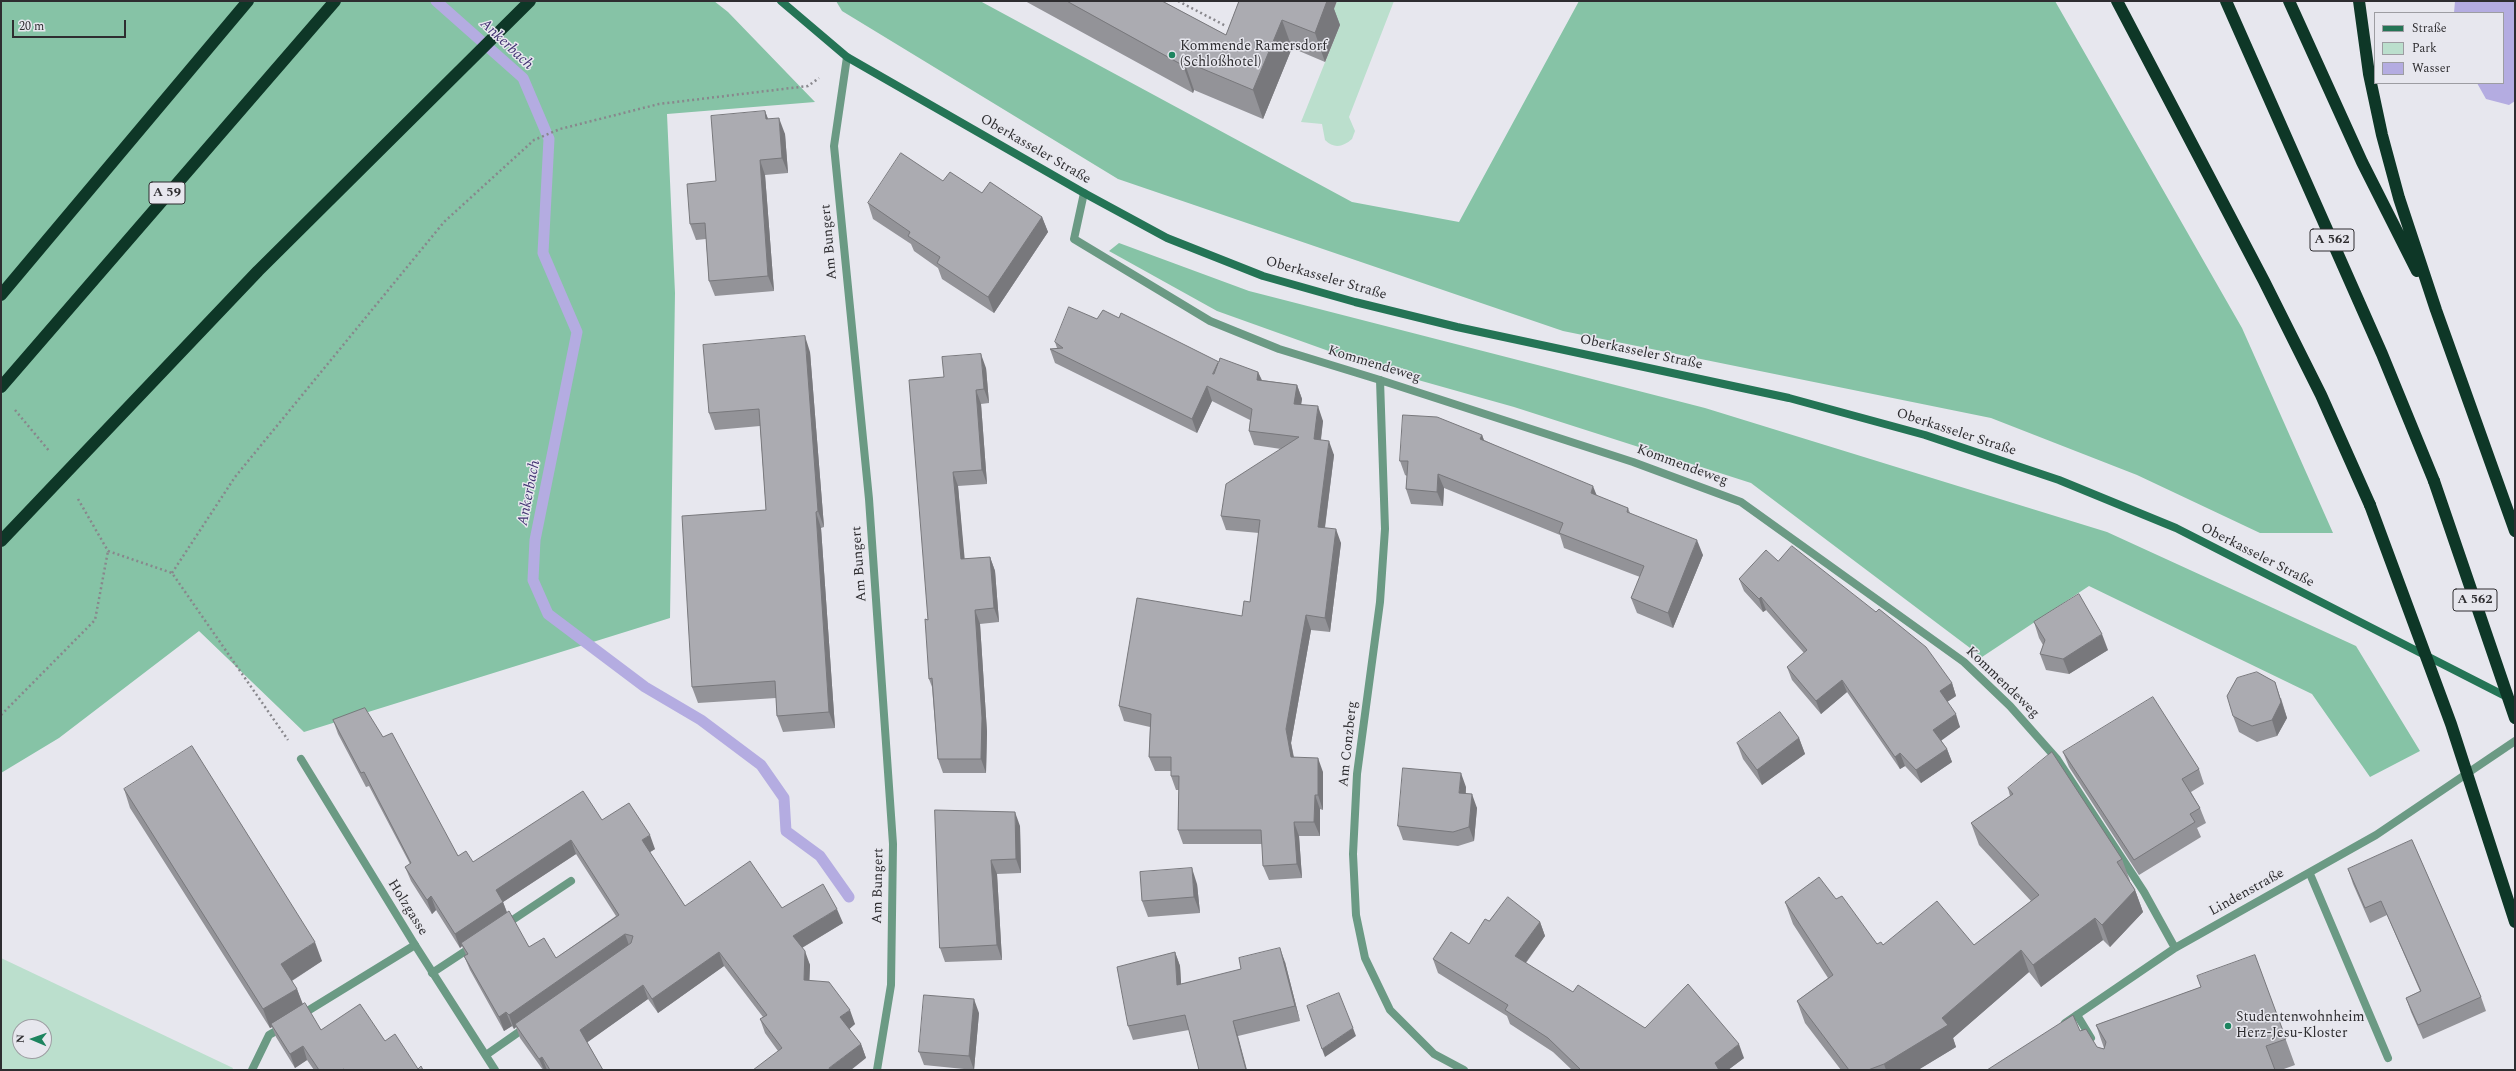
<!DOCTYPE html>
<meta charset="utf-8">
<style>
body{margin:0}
#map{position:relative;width:2516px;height:1071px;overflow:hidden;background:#e7e7ee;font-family:Spectral,serif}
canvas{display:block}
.frame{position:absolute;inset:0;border:2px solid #2e2d30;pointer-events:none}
.legend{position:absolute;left:2374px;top:12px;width:130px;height:72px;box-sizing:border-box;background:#e7e7ee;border:1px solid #9d9da2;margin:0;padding:5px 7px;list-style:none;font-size:12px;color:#2e2d30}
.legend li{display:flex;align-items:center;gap:8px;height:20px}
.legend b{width:20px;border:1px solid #9d9da2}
.north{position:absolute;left:12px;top:1019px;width:40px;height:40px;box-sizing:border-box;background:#e7e7ee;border:1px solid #9d9da2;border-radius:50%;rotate:272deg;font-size:11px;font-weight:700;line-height:16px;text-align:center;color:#2e2d30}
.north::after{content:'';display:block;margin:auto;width:14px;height:18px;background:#1d845f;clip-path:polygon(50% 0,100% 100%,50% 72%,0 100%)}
.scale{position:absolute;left:12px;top:20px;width:114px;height:18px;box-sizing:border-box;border:2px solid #2e2d30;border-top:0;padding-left:5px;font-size:12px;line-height:14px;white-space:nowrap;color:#2e2d30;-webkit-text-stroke:3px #e7e7ee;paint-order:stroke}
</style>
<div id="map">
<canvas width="2516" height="1071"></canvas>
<div class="frame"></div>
<ul class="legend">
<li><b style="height:5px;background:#247455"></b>Straße</li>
<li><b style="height:11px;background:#bbdfcd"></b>Park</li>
<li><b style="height:11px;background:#b4ace1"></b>Wasser</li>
</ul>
<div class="north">N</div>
<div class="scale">20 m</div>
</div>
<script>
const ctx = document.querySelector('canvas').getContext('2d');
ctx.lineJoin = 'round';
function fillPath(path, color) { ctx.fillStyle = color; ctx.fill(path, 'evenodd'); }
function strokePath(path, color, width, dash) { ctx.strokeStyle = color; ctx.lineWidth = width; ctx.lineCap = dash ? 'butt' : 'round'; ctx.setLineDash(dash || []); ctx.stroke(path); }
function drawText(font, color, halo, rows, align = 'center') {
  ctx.font = font + ' Spectral,serif'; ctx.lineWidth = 3; ctx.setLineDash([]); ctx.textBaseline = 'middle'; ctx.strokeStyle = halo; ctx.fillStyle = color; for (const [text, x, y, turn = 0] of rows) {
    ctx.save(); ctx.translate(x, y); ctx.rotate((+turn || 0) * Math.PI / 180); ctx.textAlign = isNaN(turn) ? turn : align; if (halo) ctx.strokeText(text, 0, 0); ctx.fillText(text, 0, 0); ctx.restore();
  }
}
const green = new Path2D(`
 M1337 1H1394L1349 117 1355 131 1352 139C1343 147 1334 149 1325 140L1322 124 1301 122 1340 25 1329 21Z
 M1 958 233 1068 232 1070H1ZM20 1027H44V1051H20Z`);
const forest = new Path2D(`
 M1 1H714L728 12 815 102 667 114 675 293 670 618 304 732 199 631 59 738 1 773Z
 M836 1H980L1352 202 1459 222 1579 1H2055L2242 328 2333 533H2260L2137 475 1991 418 1563 331 1118 179 842 11Z
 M1119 243 1249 291 1705 408 2107 532 2356 646 2420 751 2370 777 2312 694 2089 586 1982 657 1751 483 1514 407 1379 369 1217 311 1109 251Z`);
const water = new Path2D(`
 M2455 1H2515V101L2509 105 2486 99 2477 83H2503V13H2454Z`);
const stream = new Path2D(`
 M436 1 523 78 549 139 543 253 577 332 535 540 533 580 548 614 645 687 701 720 761 765 784 798 786 831 820 856 849 897`);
const path = new Path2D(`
 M1178 1 1226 26
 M15 410 50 452
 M78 499 108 551 172 573 288 740
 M172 573 235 477 444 222 534 140 560 129 659 104 808 86 819 78
 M1 715 95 620 108 551`);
const lane = new Path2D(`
 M1084 193 1074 239 1210 321 1279 349 1380 380
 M2310 874 2388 1058
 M505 925 571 881
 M432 973 473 946
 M301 1015 415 945
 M2077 1015 2091 1038
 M486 1055 526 1027
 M252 1070 269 1035 283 1027`);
const street = new Path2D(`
 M847 57 834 146 869 499 893 844 891 985 877 1070
 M301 759 415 945 495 1070
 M2065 1023 2175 948 2376 835 2515 741
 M1464 1070 1434 1054 1390 1010 1365 958 1356 915 1353 854 1357 774 1380 602 1385 529 1380 380 1633 462 1741 502 1964 662 2010 706 2057 759 2144 892 2175 948`);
const secondary = new Path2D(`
 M781 1 847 57 1084 193 1167 238 1263 276 1355 302 1457 327 1789 398 1925 435 2059 480 2176 528 2509 698`);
const highway = new Path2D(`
 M2117 1 2264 281 2321 395 2370 505
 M2226 1 2382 354 2434 481
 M2289 1 2362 162 2417 271
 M2359 1 2369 74 2382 135 2399 198 2436 310 2515 531
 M1 295 248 1
 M1 387 335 1`);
const highwayBridge = new Path2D(`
 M2434 481 2515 718
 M2370 505 2451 724 2515 922
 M1 541 258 271 530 1`);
const wall = new Path2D(`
 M1025 1H1162L1226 35 1239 1 1334 9 1340 25 1325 62 1292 48 1263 119 1194 90 1193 93Z
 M765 111 768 119 785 134 788 173 765 175 774 291 715 296 709 281 706 239 696 240 690 224 716 181Z
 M943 181 982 193 1042 217 1048 232 994 313 942 279 938 268 914 251 911 244 873 219 868 203Z
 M1097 319 1219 362 1258 372 1262 380 1297 385 1302 399 1301 404 1323 421 1321 440 1334 455 1325 528 1341 543 1330 632 1311 630 1291 743 1294 757 1323 772V810L1320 809V836H1299L1302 878 1269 880 1263 866 1262 844H1183L1178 830 1179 790H1176L1171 776V771H1155L1149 757 1150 727 1124 721 1119 706 1242 616 1250 602 1259 533 1226 530 1221 516 1281 449 1254 445 1249 431 1250 420 1212 401 1197 433 1055 363 1050 349 1057 348 1055 342Z
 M810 352 824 527 821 528 835 728 783 732 777 716 776 698 698 703 692 687 766 510 760 426 715 430 709 413Z
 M986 368 989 403 981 404 987 484 958 486 964 559 990 557 995 571 999 622 980 624 987 732 986 773H943L938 759 932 687 929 679 928 620 944 377Z
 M1482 435 1484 440 1597 496 1628 508 1630 513 1703 555 1673 628 1637 613 1631 598 1640 577 1564 548 1560 535 1444 488 1443 506 1411 504 1406 489 1407 476 1405 475 1400 461Z
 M1778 561 1952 683 1956 696 1947 702 1960 727 1941 740 1947 749 1952 762 1921 783 1905 766 1900 769 1847 692 1821 714 1792 680 1787 667 1804 653 1766 610 1763 612 1744 591 1739 579Z
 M2034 622 2108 650 2069 674 2046 670 2040 654 2043 645 2039 638Z
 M2281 698 2287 718 2277 736 2257 742 2239 732 2233 716Z
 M333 720 383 737 458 856 473 862 602 820 655 849 650 852 685 906 782 908 843 923 802 948 810 965 809 980 855 1024 849 1029 861 1044 866 1058 778 1051 765 1033 760 1019 763 1017 724 966 658 1013 648 999 587 1042 603 1070H543L520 1038 516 1027 514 1029 512 1026 504 1031 470 970 464 956 466 955 462 946 460 948 436 910 432 914 411 881 405 867 410 864 369 786 366 787 338 734ZM576 854 616 916 556 958 529 947 507 912 503 902Z
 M1799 738 1805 754 1762 785 1743 759 1737 743Z
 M2063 752 2199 769 2204 784 2191 792 2200 808 2206 823 2197 828 2201 837 2139 875 2069 767Z
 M1466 787V794L1477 808 1474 841 1458 846 1403 840 1398 826Z
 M2008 788 2122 859 2130 881H2129L2135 890 2143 912 2110 947 2103 940 2041 987 2029 972 1953 1038 1956 1047 1918 1070H1841L1805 1023 1797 1001 1828 978 1793 924 1785 902 1836 899 1877 944 1883 945H1974L2031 901 1979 845 1971 823 2010 796Z
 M124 789 322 961 292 981 297 989 302 1004 321 1030 385 1041 418 1069 423 1070H314L307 1060 295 1068 276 1037 272 1027 270 1028 130 808Z
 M935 810 1020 826 1021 873 997 874 1002 960 945 962 940 948Z
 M2412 840 2481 997 2486 1011 2423 1039 2411 1012 2406 998 2420 991 2387 915 2370 923 2353 884 2348 869Z
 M1197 884 1200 913 1148 917 1142 901Z
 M1489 921 1540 922 1545 936 1526 963 1573 992 1645 1028 1744 1058 1728 1070H1572L1553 1052 1510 1024 1507 1016 1438 973 1433 959 1469 944Z
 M1175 952 1180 966 1181 984 1285 962 1300 1021 1238 1036 1189 1030 1133 1040 1128 1026Z
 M2255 955 2295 1065 2281 1070H1987L2080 1031 2097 1047 2104 1049V1048L2096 1025 2201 987Z
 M979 1013 974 1070 924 1065 919 1052Z`);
const shadedWall = new Path2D(`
 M1322 1H1337L1334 9 1340 25 1325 62 1315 33Z
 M1282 20 1292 48 1263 119 1253 90Z
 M1184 61 1194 90 1193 93 1183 65Z
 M765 111 771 127 766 119Z
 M779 118 785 134 788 173 782 158Z
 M760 160 765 175 774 291 768 276Z
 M1042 217 1048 232 994 313 988 297Z
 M805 336 810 352 824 527 818 511Z
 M981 354 986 368 989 403 984 389Z
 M1258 372 1264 386 1257 380Z
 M1297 385 1302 399 1299 418 1294 404Z
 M1207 386 1212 401 1197 433 1192 419Z
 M976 390 981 404 987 484 982 470Z
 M1318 406 1323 421 1319 453 1314 439Z
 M1482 435 1487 449 1480 439Z
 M1329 441 1334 455 1323 541 1318 527Z
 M953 472 958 486 966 573 961 559Z
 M1438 474 1444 488 1443 506 1437 492Z
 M1593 486 1599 501 1591 493Z
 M816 512 821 528 835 728 829 712Z
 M1336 529 1341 543 1330 632 1325 618Z
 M1697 540 1703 555 1673 628 1668 613Z
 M990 557 995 571 999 622 994 608Z
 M1761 597 1766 610 1763 612 1759 599Z
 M975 610 980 624 987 732 986 773 981 759Z
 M1306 615 1311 630 1291 743 1296 771 1291 757 1286 729Z
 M2102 634 2108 650 2069 674 2063 659Z
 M1842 680 1847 692 1821 714 1816 701Z
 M2275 682 2287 718 2277 736 2272 720Z
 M1952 683 1956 696 1944 704 1940 691Z
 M1956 714 1960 727 1938 743 1933 730Z
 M1799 738 1805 754 1762 785 1757 770Z
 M1947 749 1952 762 1921 783 1916 770Z
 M1900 753 1905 766 1900 769 1895 757Z
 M1318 758 1323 772V810L1318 795Z
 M1461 773 1466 787 1464 807 1459 793Z
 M1472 794 1477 808 1474 841 1469 827Z
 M1315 795 1320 809V836L1314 822Z
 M1015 812 1020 826 1021 873 1016 859Z
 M1294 822 1299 836 1302 878 1297 864Z
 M650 835 655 849 647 854 642 840Z
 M571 840 576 854 503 902 508 916 461 943 462 946 460 948 455 934 496 890Z
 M991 860 997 874 1002 960 997 945Z
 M1192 868 1197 884 1200 913 1194 897Z
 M2135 890 2143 912 2110 947 2102 925Z
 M431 896 436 910 432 914 427 900Z
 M837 909 843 923 798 950 793 936Z
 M2095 918 2103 940 2041 987 2033 965Z
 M1540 922 1545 936 1520 970 1515 956Z
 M625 934 630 948 515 1024 516 1027 514 1029 509 1015Z
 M315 942 322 961 288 983 281 964Z
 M1280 948 1285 962 1300 1021 1295 1006Z
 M2021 950 2029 972 1953 1038 1956 1047 1918 1070H1886L1884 1064 1942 1018Z
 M805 951 810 965 809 994 804 980Z
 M719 952 724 966 658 1013 652 999Z
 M1175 952 1180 966 1182 999 1177 985Z
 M643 985 648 999 585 1044 580 1030Z
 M297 989 304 1007 271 1024 272 1027 270 1028 263 1009Z
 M974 999 979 1013 974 1070 969 1056Z
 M850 1010 855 1024 846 1032 840 1017Z
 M506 1012 512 1026 504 1031 499 1017Z
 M1233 1021 1238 1036 1247 1070H1246Z
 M1353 1028 1356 1036 1325 1057 1322 1049Z
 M861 1044 866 1058 851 1070H830L829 1068Z
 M1739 1044 1744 1058 1728 1070H1717L1715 1063Z
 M303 1046 307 1060 295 1068 290 1054Z
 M542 1057 547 1070H544L539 1059Z`);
const building = new Path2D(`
 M1067 1H1162L1226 35 1239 1H1327L1315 33 1282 20 1253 90 1184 61 1183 65Z
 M765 111 766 119 779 118 782 158 760 160 768 276 709 281 705 223 690 224 687 184 716 181 711 116Z
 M901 153 943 181 950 172 982 193 990 182 1042 217 988 297 937 263 940 257 908 236 910 232 868 203Z
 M1069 307 1097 319 1103 310 1119 318 1121 313 1219 362 1220 358 1258 372 1257 380 1297 385 1294 404 1318 406 1314 439 1329 441 1318 527 1336 529 1325 618 1306 615 1286 729 1291 757 1318 758V795H1315L1314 822H1294L1297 864 1263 866 1261 830H1178L1179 776H1171V757H1149L1151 714 1119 706 1137 598 1242 616 1244 601 1250 602 1260 520 1221 516 1226 484 1299 437 1249 431 1252 409 1207 386 1192 419 1050 349 1063 348 1055 342ZM1218 363 1214 374H1213Z
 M805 336 818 511 816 512 829 712 777 716 775 681 692 687 682 516 766 510 759 409 709 413 703 345Z
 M981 354 984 389 976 390 982 470 953 472 961 559 990 557 994 608 975 610 982 718 981 759H938L932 678 929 679 925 619 928 620 909 380 944 377 942 357Z
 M1403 415 1437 417 1482 435 1480 439 1593 486 1591 493 1628 508 1627 512 1697 540 1668 613 1631 598 1644 566 1559 533 1563 523 1438 474 1437 492 1406 489 1408 461H1400Z
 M1792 546 1876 612 1879 609 1926 647 1952 683 1940 691 1956 714 1933 730 1947 749 1916 770 1900 753 1895 757 1842 680 1816 701 1787 667 1807 650 1761 597 1759 599 1739 579 1766 550 1778 561Z
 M2079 594 2102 634 2063 659 2040 654 2045 640 2034 622Z
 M2257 672 2275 682 2281 702 2272 720 2252 726 2233 716 2227 696 2237 678Z
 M2153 697 2199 769 2182 779 2200 808 2190 814 2195 822 2134 860 2063 752Z
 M365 708 383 737 392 733 458 856 466 851 473 862 583 791 602 820 629 803 650 835 642 840 685 906 750 861 782 908 823 884 837 909 793 936 805 951 804 980 829 982 850 1010 840 1017 861 1044 829 1068 830 1070H753L782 1048 760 1019 767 1015 719 952 652 999 643 985 580 1030 603 1070H550L542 1057 539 1059 515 1024 631 943 633 936 625 934 509 1015 506 1012 499 1017 464 956 468 954 461 943 509 911 529 947 544 938 556 958 619 915 571 840 496 890 503 902 455 934 431 896 427 900 405 867 411 863 364 772 361 773 333 720Z
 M1780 712 1799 738 1757 770 1737 743Z
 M192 746 315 942 281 964 297 989 263 1009 124 789Z
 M2052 752 2122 859 2117 862 2135 890 2102 925 2095 918 2033 965 2021 950 1942 1018 1948 1025 1884 1064 1868 1070H1849L1797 1001 1833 975 1785 902 1819 877 1836 899 1842 896 1877 944 1881 942 1883 945 1937 901 1974 945 2039 895 1971 823 2013 794 2008 788Z
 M1403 768 1461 773 1459 793 1472 794 1469 827 1453 832 1398 826Z
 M935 810 1015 812 1016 859 991 860 997 945 940 948Z
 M2412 840 2481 997 2418 1025 2406 998 2421 991 2381 901 2365 908 2348 869Z
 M1192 868 1194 897 1142 901 1140 872Z
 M1508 897 1540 922 1515 956 1573 992 1578 985 1645 1028 1688 984 1739 1044 1715 1063 1719 1070H1581L1548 1038 1505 1010 1508 1005 1433 959 1451 932 1469 944 1485 919 1489 921Z
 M1280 948 1295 1006 1233 1021 1246 1070H1199L1185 1015 1128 1026 1117 967 1175 952 1177 985 1241 969 1239 958Z
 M2255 955 2286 1039 2266 1046 2275 1070H1987L2073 1015 2080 1031 2086 1029 2097 1047 2104 1049 2106 1042 2096 1025 2201 987 2197 976Z
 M1339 993 1353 1028 1322 1049 1307 1006Z
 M924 995 974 999 969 1056 919 1052Z
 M305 1003 321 1030 360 1004 385 1041 395 1034 418 1069 421 1066 423 1070H345L344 1069 341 1070H319L303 1046 290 1054 271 1024Z`);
const markers = [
 [1172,55,4,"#1d845f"],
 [2228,1026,4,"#1d845f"]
];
const shields = [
 [167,193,36],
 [2332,240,44],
 [2475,600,44]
];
const shieldNames = [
 ["A 59",167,193],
 ["A 562",2332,240],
 ["A 562",2475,600]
];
const poiNames = [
 ["Kommende Ramersdorf",1180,47],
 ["(Schloßhotel)",1180,63],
 ["Studentenwohnheim",2236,1018],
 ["Herz-Jesu-Kloster",2236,1034]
];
const streetNames = [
 ["Oberkasseler Straße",1035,150,30],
 ["Am Bungert",830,242,-95],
 ["Oberkasseler Straße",1326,279,16],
 ["Oberkasseler Straße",1641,353,12],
 ["Kommendeweg",1374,365,17],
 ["Oberkasseler Straße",1956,433,18],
 ["Kommendeweg",1682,466,20],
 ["Oberkasseler Straße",2257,556,27],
 ["Am Bungert",860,564,-94],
 ["Kommendeweg",2002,683,44],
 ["Am Conzberg",1349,744,-84],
 ["Am Bungert",879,886,-89],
 ["Lindenstraße",2247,893,-29],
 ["Holzgasse",407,908,58]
];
const waterNames = [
 ["Ankerbach",506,45,43],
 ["Ankerbach",530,493,-79]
];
fillPath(green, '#bbdfcd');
fillPath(forest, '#86c3a6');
fillPath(water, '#b4ace1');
strokePath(stream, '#b4ace1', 11);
strokePath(path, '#88878c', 2.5, [2, 3]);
strokePath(lane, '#6b9a84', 8);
strokePath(street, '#6b9a84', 8);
strokePath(secondary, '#247455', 8);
strokePath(highway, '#0e3727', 12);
strokePath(highwayBridge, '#0e3727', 12);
fillPath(wall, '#939398');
fillPath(shadedWall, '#78787c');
fillPath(building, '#ababb1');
strokePath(building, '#78787c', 1);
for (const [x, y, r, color] of markers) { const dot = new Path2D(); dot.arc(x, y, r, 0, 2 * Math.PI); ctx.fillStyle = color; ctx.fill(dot); strokePath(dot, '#e7e7ee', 1.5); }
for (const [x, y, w] of shields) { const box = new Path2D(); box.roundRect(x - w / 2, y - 11, w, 22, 3); ctx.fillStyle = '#e7e7ee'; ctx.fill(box); strokePath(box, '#2e2d30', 1); }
drawText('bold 13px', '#2e2d30', null, shieldNames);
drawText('14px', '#2e2d30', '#e7e7ee', poiNames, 'left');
drawText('14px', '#2e2d30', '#e7e7ee', streetNames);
drawText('italic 15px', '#423372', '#e7e7ee', waterNames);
</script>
